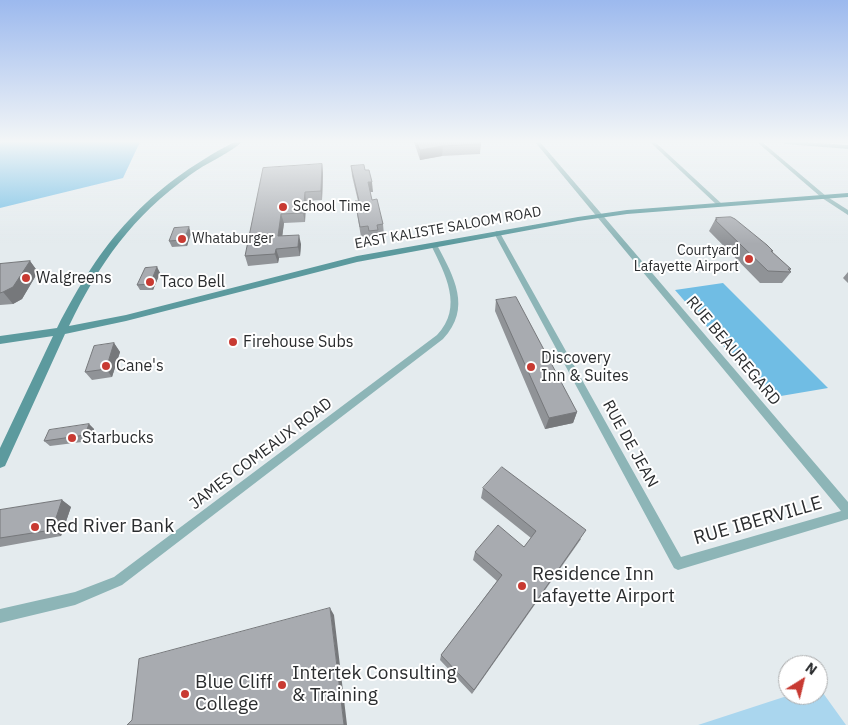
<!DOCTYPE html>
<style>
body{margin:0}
#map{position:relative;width:848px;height:725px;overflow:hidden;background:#e4ebee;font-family:"IBM Plex Sans",sans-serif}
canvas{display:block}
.north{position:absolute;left:778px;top:655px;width:50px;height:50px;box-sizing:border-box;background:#fff;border:1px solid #aaabac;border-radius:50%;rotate:36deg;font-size:14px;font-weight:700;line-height:20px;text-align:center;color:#2b2d2f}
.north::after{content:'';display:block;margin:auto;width:18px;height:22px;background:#c83a32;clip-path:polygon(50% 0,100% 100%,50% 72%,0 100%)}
</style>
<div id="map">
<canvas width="848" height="725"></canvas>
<div class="north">N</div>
</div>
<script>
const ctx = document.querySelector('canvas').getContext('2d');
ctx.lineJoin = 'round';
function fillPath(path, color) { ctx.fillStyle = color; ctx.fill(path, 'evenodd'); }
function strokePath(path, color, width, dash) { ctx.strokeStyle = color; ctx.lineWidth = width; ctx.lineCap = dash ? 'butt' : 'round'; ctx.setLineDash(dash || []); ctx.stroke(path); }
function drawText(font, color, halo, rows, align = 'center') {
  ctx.font = font + ' "IBM Plex Sans",sans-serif'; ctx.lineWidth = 4; ctx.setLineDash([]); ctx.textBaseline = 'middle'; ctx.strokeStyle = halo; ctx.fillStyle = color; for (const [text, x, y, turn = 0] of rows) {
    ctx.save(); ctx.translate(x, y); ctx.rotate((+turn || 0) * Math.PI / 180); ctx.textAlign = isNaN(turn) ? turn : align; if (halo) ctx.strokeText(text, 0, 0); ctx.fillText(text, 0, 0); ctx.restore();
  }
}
const green = new Path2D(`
 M818 686 846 725H698L790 695H818Z`);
const forest = new Path2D(`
 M2 142H140L123 178 0 208V144Z
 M723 283 828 388 769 398 675 290Z`);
const minor = new Path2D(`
 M535 142H540L848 502V519L678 570 674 568 494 233 495 232 497 231 500 233 681 557 841 511Z
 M650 142H655L722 204V206H718Z
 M757 142H762L826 196V198H822Z
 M783 142H805L848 145V149L785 144Z
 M434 243 437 245C454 277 472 308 443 339L122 585 75 605 0 623V609L75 592 114 577 437 335C464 307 445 274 431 245Z`);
const tertiary = new Path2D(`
 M822 196H826L848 210V215L822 198Z`);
const secondary = new Path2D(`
 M234 142H242C227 155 206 163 190 175 132 217 100 262 69 326L126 315 357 256 578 217 627 210 848 193V197L627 214 578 221 357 262 126 321 65 334 5 466 0 468V448L53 336 0 344V336L57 328C102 240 146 189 234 142Z`);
const wall = new Path2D(`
 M414 142H480L481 144 480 154 442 156 420 160Z
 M322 164 323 173 322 200 306 201 305 222 284 223 282 236 301 244 300 256 279 258 278 263 248 266 245 256Z
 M351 166 365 170 373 192H370L372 200 383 224 384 235H379V241L370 242 369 236 361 237 355 201H358L352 176Z
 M716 218 773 251 772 252 791 269 790 271 791 272 782 283H760L709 231Z
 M191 233 187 246 172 247 169 241Z
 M30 261 38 272 22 299 13 304 0 305V264Z
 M157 267 160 273 153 290H140L137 285Z
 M848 272V283L843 278Z
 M496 300 577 412 573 423 545 429 495 311Z
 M114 343 120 352 112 377 92 380 85 372Z
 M89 424 94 429 90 441 50 446 44 441Z
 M483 488 581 539 472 694 440 660 441 655 497 581 473 560 475 552 524 547 531 538 481 498Z
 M62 500 71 507 61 536 0 547V510Z`);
const shadedWall = new Path2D(`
 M443 146 442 156 420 160V150Z
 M322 164 323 173 322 200 321 191Z
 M368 182H372L373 192H369Z
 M305 192 306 201 305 222 303 213Z
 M281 214 284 223 281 246 278 236Z
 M189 227 191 233 187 246 184 240Z
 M299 235 301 244 300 256 298 247Z
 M276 249 279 258 278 263 275 254Z
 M30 261 38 272 22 299 13 304 3 292Z
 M157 267 160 273 153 290 150 284Z
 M114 343 120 352 112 377 106 369Z
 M577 412 573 423 545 429 549 418Z
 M89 424 94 429 90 441 85 435Z
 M62 500 71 507 61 536 52 530Z
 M330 608 334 615 347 725H344Z`);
const building = new Path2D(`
 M417 142H480L481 144 443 146 420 150Z
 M322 164 321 191 305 192 303 213 281 214 278 236 299 235 298 247 276 249 275 254 245 256 263 168Z
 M364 165 365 170H369L372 182H368L372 200 377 199 383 224 377 225 378 230 369 231 368 226 360 227 355 201H359L351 166Z
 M731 217 735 219 767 245 773 251H771L791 269H788L791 272 768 271 715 220H717L716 218Z
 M189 227 184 240 169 241 174 228Z
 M30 261 13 287 3 292 0 293V264Z
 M157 267 150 284 137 285 145 268Z
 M516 297 577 412 549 418 496 300Z
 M114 343 106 369 85 372 94 346Z
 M89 424 85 435 44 441 49 430Z
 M502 467 586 530 474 690 441 655 502 575 475 552 498 525 524 547 536 531 483 488Z
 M62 500 52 530 0 538V510Z
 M330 608 344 725H127L132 720 139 659Z`);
const markers = [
 [283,207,5,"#c83a32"],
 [182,239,5,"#c83a32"],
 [749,259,5,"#c83a32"],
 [26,278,5,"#c83a32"],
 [150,282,5,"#c83a32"],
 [233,342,5,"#c83a32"],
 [106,366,5,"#c83a32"],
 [531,367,5,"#c83a32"],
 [72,438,5,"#c83a32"],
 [35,527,5,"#c83a32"],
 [522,586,5,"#c83a32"],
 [282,685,5,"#c83a32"],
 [185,694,5,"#c83a32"]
];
const farPoinames = [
 ["School Time",293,207],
 ["Whataburger",192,239],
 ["Courtyard",739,251,"right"],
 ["Lafayette Airport",739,267,"right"]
];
const farStreetnames = [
 ["EAST KALISTE SALOOM ROAD",448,228,-10]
];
const poiNames = [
 ["Walgreens",36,278],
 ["Taco Bell",160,282],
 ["Firehouse Subs",243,342],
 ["Discovery",541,358],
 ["Inn & Suites",541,376],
 ["Cane's",116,366],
 ["Starbucks",82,438]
];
const streetNames = [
 ["RUE BEAUREGARD",733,351,50],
 ["RUE DE JEAN",630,444,61],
 ["JAMES COMEAUX ROAD",261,454,-37]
];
const nearStreetnames = [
 ["RUE IBERVILLE",758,521,-16]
];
const nearPoinames = [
 ["Red River Bank",45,527],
 ["Residence Inn",532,575],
 ["Lafayette Airport",532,597],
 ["Intertek Consulting",292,674],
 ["& Training",292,696],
 ["Blue Cliff",195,683],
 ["College",195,705]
];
fillPath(green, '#aad6ee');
fillPath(forest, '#70bde4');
fillPath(minor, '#8db5b7');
fillPath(tertiary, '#8db5b7');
fillPath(secondary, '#5c9a9e');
fillPath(wall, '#909397');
fillPath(shadedWall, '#76787b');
fillPath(building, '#a8abb0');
strokePath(building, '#76787b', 1);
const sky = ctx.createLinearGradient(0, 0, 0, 244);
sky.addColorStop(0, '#9cb9ee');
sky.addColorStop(0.58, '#f3f6f7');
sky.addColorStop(1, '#f3f6f700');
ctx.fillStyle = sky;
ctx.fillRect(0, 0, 848, 244);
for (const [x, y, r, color] of markers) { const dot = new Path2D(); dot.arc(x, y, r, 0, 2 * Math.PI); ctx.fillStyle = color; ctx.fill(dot); strokePath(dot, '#fff', 2); }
drawText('14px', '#2b2d2f', '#fff', farPoinames, 'left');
drawText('14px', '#2b2d2f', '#fff', farStreetnames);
drawText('16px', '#2b2d2f', '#fff', poiNames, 'left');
drawText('16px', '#2b2d2f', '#fff', streetNames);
drawText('19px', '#2b2d2f', '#fff', nearStreetnames);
drawText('19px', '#2b2d2f', '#fff', nearPoinames, 'left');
</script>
